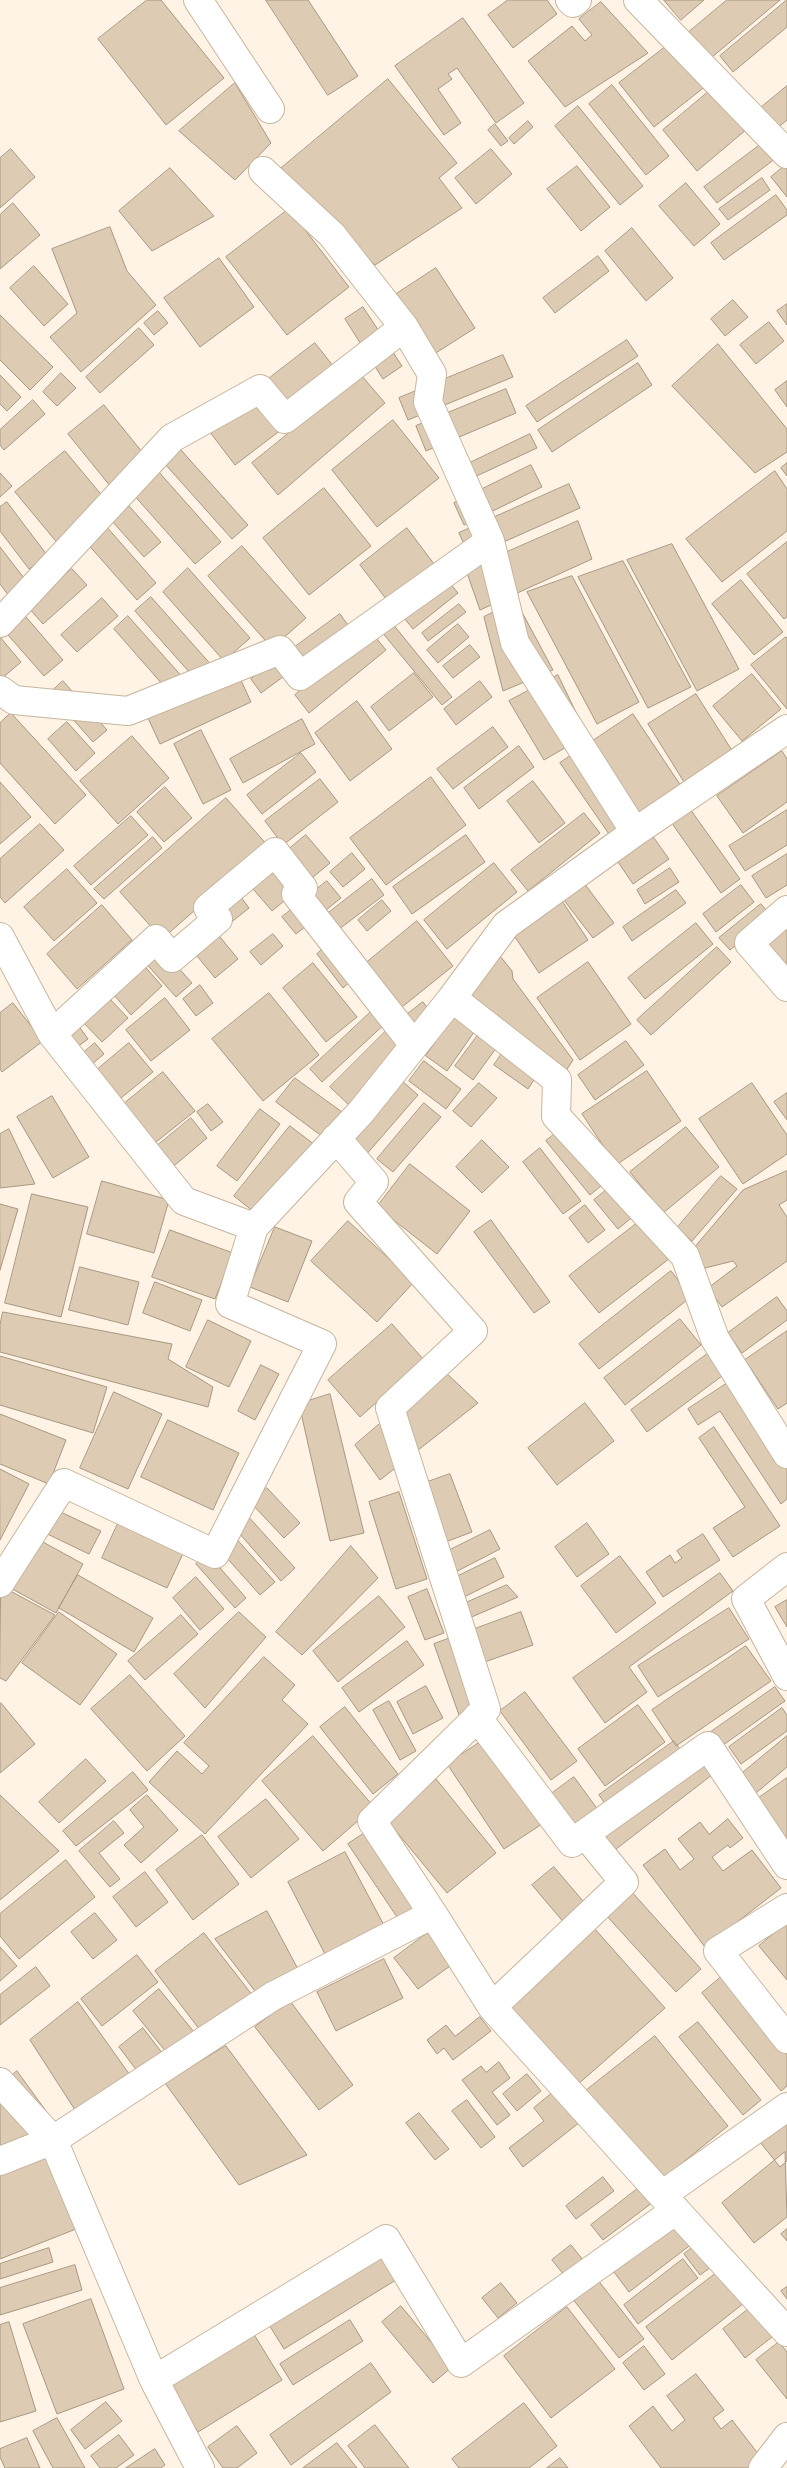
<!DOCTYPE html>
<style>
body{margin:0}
canvas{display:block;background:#fef3e4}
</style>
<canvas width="787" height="2468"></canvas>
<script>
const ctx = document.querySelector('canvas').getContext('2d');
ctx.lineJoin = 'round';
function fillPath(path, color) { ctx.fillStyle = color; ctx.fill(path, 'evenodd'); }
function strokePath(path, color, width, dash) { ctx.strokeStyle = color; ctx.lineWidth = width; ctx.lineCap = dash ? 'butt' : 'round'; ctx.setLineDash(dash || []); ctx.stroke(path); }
const building = new Path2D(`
 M147 0H161L224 78 166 125 98 39Z
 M266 0H308L358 76 328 95Z
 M508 0H547L557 14 513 48 488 15Z
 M664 0H704L681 20Z
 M727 0H780L711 58 689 32Z
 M787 0V27L733 72 720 56Z
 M601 2 648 53 565 107 528 61 572 26 585 41 592 35 579 19Z
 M463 18 524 103 496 123 457 68 448 74 452 79 438 89 461 123 444 135 395 66Z
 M673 41 707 85 654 127 619 83Z
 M388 79 457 163 439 178 462 208 375 265 279 170Z
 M235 83 271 143 235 180 179 131Z
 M612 85 669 156 646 175 589 104Z
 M787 86V120L775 130 758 110Z
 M713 88 747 129 697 171 663 130Z
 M578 106 643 186 620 205 555 126Z
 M528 121 533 127 514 144 509 138Z
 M495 124 508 141 501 146 488 130Z
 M764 142 776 158 717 203 704 187Z
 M11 149 35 177 0 208V158Z
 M491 149 512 174 476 204 455 178Z
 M787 164V197L771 177Z
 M577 166 610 207 581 231 547 189Z
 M170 168 214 216 152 251 119 211Z
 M762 178 770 190 728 220 719 209Z
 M686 183 720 224 694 246 659 206Z
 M776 195 787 210V215L724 260 711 243Z
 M13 203 40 235 0 269V215Z
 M289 209 349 287 287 335 226 257Z
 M110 227 127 271 156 305 81 372 50 337 77 313 52 249Z
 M632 228 673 278 646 301 605 251Z
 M598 256 609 271 555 313 543 298Z
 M219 258 254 307 200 347 164 298Z
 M34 266 68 304 44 326 10 288Z
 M436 268 475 328 417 365 378 306Z
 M733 300 748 317 725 336 711 319Z
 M787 304V325L777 311Z
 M363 307 402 366 383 379 345 319Z
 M158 311 168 323 154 335 144 323Z
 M0 315 53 367 30 390 0 360Z
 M769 322 784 341 756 364 740 345Z
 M139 328 154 345 100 393 86 377Z
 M627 340 638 356 537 422 526 406Z
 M315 343 345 381 235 465 206 427Z
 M718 344 787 429V452L755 473 672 386Z
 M503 355 513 377 408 420 399 398Z
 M638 363 652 385 552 452 538 430Z
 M61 373 76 388 57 406 43 392Z
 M0 375 21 397 7 411 0 404Z
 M361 375 385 403 278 495 252 463Z
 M787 381V407L775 390Z
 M506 389 516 413 426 451 416 426Z
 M33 400 45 414 4 450 0 445V430Z
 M104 405 147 458 111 487 68 434Z
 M393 420 439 478 377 527 332 470Z
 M530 434 537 448 455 486 449 473Z
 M181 450 248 525 232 539 165 464Z
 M65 451 109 504 59 545 15 492Z
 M787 463V476L781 468Z
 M531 465 542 487 464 525 454 503Z
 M157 470 221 542 195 564 132 493Z
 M775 471 787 489V531L722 582 686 539Z
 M0 473 12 486 0 497Z
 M569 484 580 508 470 557 459 533Z
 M324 488 371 546 309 595 263 538Z
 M7 502 47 555 29 569 0 531V507Z
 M129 506 161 542 144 557 112 521Z
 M578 521 592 559 480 610 466 570Z
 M105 525 156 583 137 600 86 542Z
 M407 528 437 568 390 604 360 565Z
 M787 542V617L784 619 747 574Z
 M672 544 739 669 697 691 627 560Z
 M242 546 306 618 272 648 208 576Z
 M0 547 27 582 9 596 0 584Z
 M623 561 691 687 648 708 578 577Z
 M188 568 250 638 224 661 163 592Z
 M72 569 87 585 43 624 28 607Z
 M572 576 639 702 597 724 527 592Z
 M741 580 783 632 754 655 712 604Z
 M449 582 458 593 413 629 404 618Z
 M151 597 214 668 198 682 135 611Z
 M102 598 118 616 77 652 61 635Z
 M516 601 553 670 503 691 484 617Z
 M459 604 466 612 428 641 422 633Z
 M20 610 63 660 44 676 1 627Z
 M340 614 350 628 261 693 251 679Z
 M128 616 185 680 170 693 114 629Z
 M392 623 452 697 442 705 381 631Z
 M458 624 469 637 438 663 427 650Z
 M372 633 386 650 309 713 295 695Z
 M0 637 21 662 0 680Z
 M786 637 787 638V709L751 665Z
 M470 645 480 657 453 678 443 666Z
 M414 673 433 697 389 731 371 707Z
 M752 674 781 709 742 741 713 706Z
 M558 675 587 735 544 760 509 701Z
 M239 676 251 702 160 744 148 718Z
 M63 681 107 730 93 742 50 693Z
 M480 681 492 697 456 725 444 709Z
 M696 694 733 752 684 782 648 724Z
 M357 701 392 749 350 781 315 733Z
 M11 713 86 795 55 824 0 763V723Z
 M633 714 681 786 609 834 560 763Z
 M302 719 315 744 243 783 230 759Z
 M67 722 95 753 76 771 48 739Z
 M493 727 508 747 453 789 437 769Z
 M201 730 231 790 203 804 174 744Z
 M132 736 169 778 118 824 80 781Z
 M519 746 534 767 479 809 464 788Z
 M782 751 787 759V802L743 833 717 796Z
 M301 753 316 772 262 814 247 795Z
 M431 777 466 825 386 885 350 838Z
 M320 779 338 802 283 845 265 821Z
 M533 781 565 823 539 843 507 801Z
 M0 782 31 817 0 844Z
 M165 787 192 818 164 842 137 812Z
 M226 798 268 846 162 939 120 892Z
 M690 809 740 879 721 893 671 822Z
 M787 810V845L745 871 729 846Z
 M584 813 600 833 528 891 511 870Z
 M131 816 148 835 91 885 74 866Z
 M40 824 64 850 5 903 0 897V859Z
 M649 831 669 859 633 884 614 856Z
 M306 835 330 863 272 911 248 883Z
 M466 835 485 862 412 914 393 887Z
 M153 837 162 848 104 899 94 889Z
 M352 853 365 869 343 887 330 872Z
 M787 854V885L766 898 752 876Z
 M494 863 517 892 447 949 424 920Z
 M670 868 679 882 645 904 637 890Z
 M67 869 97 903 54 941 24 907Z
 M372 879 384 895 334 933 322 918Z
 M581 879 614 923 593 938 560 895Z
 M327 881 341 898 296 934 282 917Z
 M741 885 754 902 716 932 703 914Z
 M676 890 686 903 632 941 623 927Z
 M238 893 249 908 229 924 218 910Z
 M560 898 588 940 539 973 511 931Z
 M382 900 391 911 367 931 358 920Z
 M761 904 771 916 730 950 719 938Z
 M102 905 132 940 77 989 47 954Z
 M203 916 238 959 215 978 180 935Z
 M417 921 453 966 402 1007 366 963Z
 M696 923 713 944 645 999 628 978Z
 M787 928V969L761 940Z
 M273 934 283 946 261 965 250 952Z
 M330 943 356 976 343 988 317 954Z
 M158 945 192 983 176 997 142 959Z
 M717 947 731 962 651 1035 637 1020Z
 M496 951 512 971 513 979 573 1060 564 1074 463 998Z
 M140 961 162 986 131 1015 109 989Z
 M588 962 631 1024 580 1060 537 998Z
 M313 963 357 1017 326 1042 283 988Z
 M200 985 213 1003 196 1016 183 999Z
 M269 993 319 1055 263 1101 212 1039Z
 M107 996 128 1018 102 1042 81 1020Z
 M165 998 190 1030 151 1061 126 1030Z
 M423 1002 435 1018 417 1031 405 1016Z
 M13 1003 43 1041 2 1072 0 1069V1013Z
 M375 1008 388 1021 322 1082 310 1069Z
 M460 1008 481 1022 447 1071 426 1056Z
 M78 1025 88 1039 69 1053 59 1039Z
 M391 1026 411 1045 350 1106 330 1087Z
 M484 1027 502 1040 473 1080 455 1066Z
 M626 1041 644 1065 595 1100 578 1075Z
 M95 1043 104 1054 86 1069 77 1058Z
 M129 1043 153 1072 116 1102 92 1074Z
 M505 1049 539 1072 528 1089 494 1065Z
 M424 1061 461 1089 446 1109 409 1081Z
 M647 1071 681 1121 616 1165 582 1114Z
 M163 1072 195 1111 151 1146 120 1107Z
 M295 1078 342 1112 323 1137 276 1102Z
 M401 1080 418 1095 365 1156 348 1141Z
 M479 1083 497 1098 471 1127 453 1111Z
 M752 1083 787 1135V1154L743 1184 699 1119Z
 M787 1093V1120L774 1102Z
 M52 1096 89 1157 53 1178 17 1117Z
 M424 1103 441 1117 393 1172 377 1159Z
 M208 1104 223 1122 211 1131 197 1112Z
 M260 1109 280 1124 237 1181 217 1166Z
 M191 1118 207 1138 169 1170 152 1150Z
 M290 1126 315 1145 259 1216 234 1196Z
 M563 1127 607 1181 590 1195 546 1141Z
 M686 1127 719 1167 663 1213 630 1172Z
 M9 1129 35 1184 0 1188V1134Z
 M482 1140 509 1167 482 1193 456 1167Z
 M540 1148 581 1201 563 1214 523 1162Z
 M410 1164 470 1211 437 1254 377 1207Z
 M787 1171V1200L779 1205 787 1217V1261L722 1307 708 1288 737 1266 733 1261 705 1268 693 1249 743 1190Z
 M721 1176 737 1189 692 1241 677 1228Z
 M102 1181 169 1200 154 1253 87 1234Z
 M613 1185 636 1214 618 1229 594 1200Z
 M32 1194 88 1207 61 1317 5 1303Z
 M0 1204 18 1209 0 1270Z
 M585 1205 605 1230 588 1243 569 1218Z
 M645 1217 674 1255 599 1313 569 1276Z
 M491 1220 550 1302 534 1313 474 1232Z
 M348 1221 414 1282 377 1322 311 1261Z
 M275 1227 312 1241 288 1302 250 1287Z
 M170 1230 233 1253 215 1299 152 1277Z
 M80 1267 139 1282 128 1325 69 1310Z
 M671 1271 691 1297 599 1369 579 1344Z
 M155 1282 202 1300 190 1331 143 1313Z
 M777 1297 787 1311V1320L742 1353 728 1333Z
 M3 1312 172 1344 168 1359 213 1387 208 1407 0 1352V1325Z
 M680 1319 701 1345 625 1405 604 1378Z
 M208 1320 251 1341 229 1387 186 1367Z
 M392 1324 424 1360 360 1417 328 1380Z
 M787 1331V1403L778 1409 745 1360Z
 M710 1352 726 1373 647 1432 631 1410Z
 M0 1356 107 1387 93 1433 0 1405Z
 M261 1365 279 1374 255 1420 238 1411Z
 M443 1370 478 1403 380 1480 355 1445Z
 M732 1380 787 1462V1499L781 1504 720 1411 698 1425 688 1409Z
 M114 1392 162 1414 128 1489 80 1468Z
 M330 1394 364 1533 330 1541 299 1404Z
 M585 1403 614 1441 557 1485 528 1448Z
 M0 1414 66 1440 49 1484 0 1464Z
 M168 1420 239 1453 213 1510 141 1477Z
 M714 1427 780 1526 733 1557 713 1528 745 1507 699 1438Z
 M0 1469 29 1484 0 1540Z
 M450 1474 472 1532 440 1544 419 1485Z
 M267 1488 300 1523 284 1538 251 1503Z
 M399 1492 427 1579 396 1589 369 1502Z
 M50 1507 101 1531 89 1554 39 1530Z
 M245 1513 295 1568 281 1581 232 1525Z
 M122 1515 187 1545 167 1588 102 1558Z
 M587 1523 609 1554 577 1577 555 1547Z
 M490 1530 500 1549 440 1580 430 1560Z
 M703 1534 720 1560 663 1597 646 1572 670 1555 675 1563 682 1558 677 1551Z
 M233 1535 275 1582 260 1595 218 1548Z
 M32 1536 83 1564 56 1613 5 1585Z
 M351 1546 378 1578 302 1655 276 1632Z
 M208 1554 246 1598 235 1608 196 1564Z
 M620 1556 656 1603 616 1633 581 1586Z
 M495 1558 504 1577 446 1606 436 1587Z
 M720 1573 733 1591 629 1667 647 1692 605 1723 573 1678Z
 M78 1575 153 1618 134 1652 59 1608Z
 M196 1577 224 1609 200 1630 173 1598Z
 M507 1585 518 1597 453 1625 447 1611Z
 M1 1586 55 1615 6 1681 0 1678Z
 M427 1589 444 1633 425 1640 408 1597Z
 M379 1596 405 1627 338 1682 313 1651Z
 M787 1600V1627L775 1607Z
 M729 1608 749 1639 658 1697 638 1666Z
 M59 1612 117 1654 80 1705 22 1663Z
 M239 1612 266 1637 205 1708 174 1674Z
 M521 1612 533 1645 473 1666 488 1704 459 1715 434 1644Z
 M181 1615 198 1634 145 1680 128 1661Z
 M407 1641 424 1665 359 1712 342 1688Z
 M746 1646 771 1681 676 1746 652 1710Z
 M264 1657 295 1685 282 1700 308 1724 205 1834 149 1782 177 1751 202 1774 209 1766 184 1743Z
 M130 1675 185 1736 147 1771 91 1709Z
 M426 1686 443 1718 413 1734 397 1702Z
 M775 1687 785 1701 719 1748 708 1734Z
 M525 1692 577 1761 551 1780 500 1711Z
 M389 1701 416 1751 400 1760 373 1710Z
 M1 1703 35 1744 0 1773V1704Z
 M638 1705 665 1742 605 1786 578 1749Z
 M345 1707 398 1774 373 1794 320 1727Z
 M782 1708 787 1715V1731L741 1764 729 1747Z
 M313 1736 374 1807 323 1851 262 1781Z
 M787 1736V1767L750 1798 734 1780Z
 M485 1739 542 1824 504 1849 447 1764Z
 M674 1741 686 1757 611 1812 599 1795Z
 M703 1753 717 1771 611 1853 597 1835Z
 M86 1759 106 1781 59 1823 39 1802Z
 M133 1772 148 1790 76 1846 63 1831Z
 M574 1777 601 1814 574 1834 547 1797Z
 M787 1778V1848L753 1802Z
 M436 1779 496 1853 447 1893 386 1819Z
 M0 1795 59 1851 0 1900Z
 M147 1795 178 1830 141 1863 124 1845 144 1827 130 1810Z
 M266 1799 299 1839 251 1878 218 1837Z
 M728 1819 743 1838 730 1848 728 1845 712 1857 723 1871 752 1850 781 1888 705 1947 643 1865 665 1849 680 1870 694 1859 678 1839 700 1822 709 1834Z
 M114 1821 124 1833 99 1853 120 1879 110 1887 79 1851Z
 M369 1830 424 1911 403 1926 348 1844Z
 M202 1835 239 1884 193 1920 156 1870Z
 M345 1852 386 1929 328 1960 288 1882Z
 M66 1860 95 1897 19 1959 0 1936V1914Z
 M554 1867 588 1907 566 1925 532 1885Z
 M145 1872 168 1902 136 1927 113 1897Z
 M631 1891 701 1969 676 1992 605 1914Z
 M267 1911 299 1971 261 1999 215 1939Z
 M95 1913 117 1940 93 1959 71 1932Z
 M787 1923V1980L759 1946Z
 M594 1928 665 2008 577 2085 507 2005Z
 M433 1929 457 1961 418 1989 394 1958Z
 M204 1933 253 1996 203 2034 155 1971Z
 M0 1947 17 1966 0 1981Z
 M137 1955 158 1982 102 2026 81 1999Z
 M384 1959 403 1998 336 2031 317 1992Z
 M36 1967 50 1986 0 2025V1995Z
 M726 1973 787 2048V2086L781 2091 702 1993Z
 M159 1989 194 2032 167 2053 133 2011Z
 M290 2001 353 2085 319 2110 255 2027Z
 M78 2002 132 2078 77 2113 30 2040Z
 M480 2017 491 2031 453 2060 444 2048 437 2054 427 2040 446 2025 455 2036Z
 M698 2022 761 2100 743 2115 679 2037Z
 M143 2028 163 2054 138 2072 119 2047Z
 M655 2036 728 2126 656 2184 583 2093Z
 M226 2046 307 2155 239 2185 165 2083Z
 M499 2062 510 2078 492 2092 510 2115 497 2125 462 2080 481 2066 486 2072Z
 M17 2071 57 2126 6 2154 0 2146V2086Z
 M527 2074 541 2091 517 2111 503 2094Z
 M556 2090 580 2122 523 2167 509 2148 544 2121 534 2108Z
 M467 2100 495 2137 481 2148 452 2111Z
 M787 2112V2161L780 2167 756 2137Z
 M419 2113 449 2149 435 2160 406 2123Z
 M785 2152 787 2217 754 2243 722 2203Z
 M48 2157 76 2229 0 2259V2176Z
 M603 2177 614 2191 576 2219 566 2206Z
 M645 2183 657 2199 603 2240 591 2225Z
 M678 2216 697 2240 629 2292 611 2268Z
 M787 2229V2241L781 2234Z
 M701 2241 718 2262 700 2275 684 2254Z
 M386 2245 404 2275 284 2349 266 2320Z
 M571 2245 587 2265 568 2280 552 2260Z
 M49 2248 53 2262 0 2279V2264Z
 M683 2259 698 2278 638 2324 624 2305Z
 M75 2265 82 2290 0 2315V2288Z
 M719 2271 744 2303 672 2360 646 2327Z
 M597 2279 644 2339 619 2358 572 2298Z
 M501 2283 517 2303 498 2318 482 2298Z
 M787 2287V2299L781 2291Z
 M91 2299 124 2389 57 2414 23 2324Z
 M401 2306 452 2367 433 2383 382 2322Z
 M567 2307 615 2369 551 2418 504 2356Z
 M750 2308 772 2337 745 2358 723 2329Z
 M350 2320 363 2341 293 2385 280 2364Z
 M9 2322 36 2411 0 2422V2325Z
 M250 2328 282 2380 198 2432 166 2380Z
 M779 2342 787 2352V2399L756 2360Z
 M644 2346 665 2374 644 2390 623 2363Z
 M371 2363 391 2392 291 2465 270 2435Z
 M696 2374 724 2410 713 2418 721 2429 732 2420 763 2460 752 2468H661L629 2426 653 2406 672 2431 685 2420 667 2396Z
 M106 2402 122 2421 85 2449 71 2430Z
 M524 2403 557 2446 529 2468H459L452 2459Z
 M57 2418 85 2468H53L33 2431Z
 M375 2425 409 2468H365L348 2446Z
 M237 2426 257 2453 237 2468H223L208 2447Z
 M119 2435 134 2455 116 2468H100L91 2456Z
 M27 2438 40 2468H5L0 2457V2449Z
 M337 2443 357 2468H303Z
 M155 2449 165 2465 161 2468H126Z
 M560 2458 568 2468H547Z`);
const street = new Path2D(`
 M198 0 270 109
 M570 0 573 3 577 0
 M638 0 787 154
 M490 541 515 643 635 832
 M0 623 172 438 260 389 285 419 404 327
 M0 690 14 700 128 711 280 650 300 676 490 541 428 402 432 374 404 327 332 235 263 171
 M787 910 749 943 787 987
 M0 937 52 1034 184 1201 254 1227 361 1112 452 998 506 925 635 832 787 729
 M452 998 557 1080 556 1116 685 1256 715 1339 787 1454
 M52 1034 156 939 172 958 218 919 208 908 275 852 303 888 296 894 414 1045
 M787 1567 746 1599 787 1676
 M0 1583 64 1483 215 1554 322 1344 230 1304 254 1227
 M477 1717 572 1843 708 1746 787 1865
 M585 1834 624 1882 492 2007 662 2195
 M787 1908 718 1951 787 2039
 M433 1914 492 2007
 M0 2082 53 2140 154 2380 386 2239 461 2363 676 2210
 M787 2107 662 2195 787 2332
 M0 2161 53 2140 273 1996 433 1914 372 1821 486 1709 390 1408 473 1331 358 1202 374 1182 336 1138
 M154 2380 200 2468
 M763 2468 787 2437`);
fillPath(building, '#ddcbb3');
strokePath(building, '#a89781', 1);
strokePath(street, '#c7b59e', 30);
strokePath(street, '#fff', 28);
</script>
